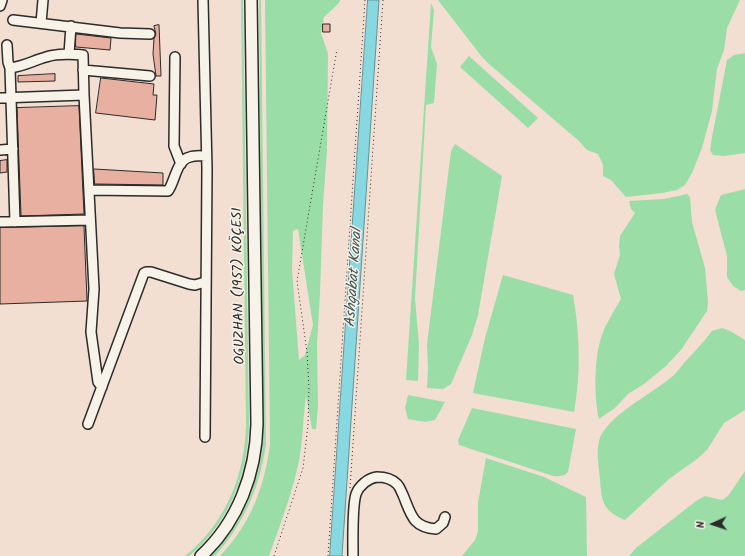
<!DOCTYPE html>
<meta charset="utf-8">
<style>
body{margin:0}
#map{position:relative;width:745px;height:556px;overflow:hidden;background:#f2dfd2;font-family:Kalam,sans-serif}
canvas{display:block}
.north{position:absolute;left:693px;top:504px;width:40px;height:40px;-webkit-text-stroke:3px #f7f3e8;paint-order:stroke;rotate:267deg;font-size:11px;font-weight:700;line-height:16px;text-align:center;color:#2b2b2b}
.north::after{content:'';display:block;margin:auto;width:14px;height:18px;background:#2b2b2b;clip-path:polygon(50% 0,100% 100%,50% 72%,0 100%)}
</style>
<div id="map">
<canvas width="745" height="556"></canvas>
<div class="north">N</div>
</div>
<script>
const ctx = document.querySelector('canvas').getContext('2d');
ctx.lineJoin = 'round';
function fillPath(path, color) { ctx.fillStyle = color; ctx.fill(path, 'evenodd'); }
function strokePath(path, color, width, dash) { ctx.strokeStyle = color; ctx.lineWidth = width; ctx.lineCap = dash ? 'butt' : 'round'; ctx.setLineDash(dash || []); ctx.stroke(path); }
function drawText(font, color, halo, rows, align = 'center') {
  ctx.font = font + ' Kalam,sans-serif'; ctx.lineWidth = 3; ctx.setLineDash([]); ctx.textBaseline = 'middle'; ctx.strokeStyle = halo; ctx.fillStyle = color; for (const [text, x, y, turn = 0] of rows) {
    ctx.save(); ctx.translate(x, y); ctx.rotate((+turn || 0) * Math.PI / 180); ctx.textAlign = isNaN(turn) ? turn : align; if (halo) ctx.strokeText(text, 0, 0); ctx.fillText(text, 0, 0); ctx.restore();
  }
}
const green = new Path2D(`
 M241 0H243L249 424C248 475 229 523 189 556H185C226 523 245 475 246 424Z
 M259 0H261L266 444C260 487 244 524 215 556H211C242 525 258 486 263 443Z
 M265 0H340L339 3 324 17 321 33 328 54 327 150 323 205 320 293 317 344 318 407 316 429H312L306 396C303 418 303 440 299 461 292 494 280 525 269 556H220C250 525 265 486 270 444ZM298 229 313 325 305 355 299 360 292 270 293 231Z
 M438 0H740L727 28 724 50 717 69 712 111 702 148 692 173 685 185 677 190 662 193 626 197 611 180 603 176V165L598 154 587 150 579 141 489 64 482 57Z
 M431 3 434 10 431 47 437 64 434 103 426 105 415 299 419 345 418 381 406 380Z
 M745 53V153L724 156 713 155 710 150 712 137 727 60 734 55Z
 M469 56 538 118 528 128 460 67Z
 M455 144 502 176 478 315 472 335 451 384 443 389 427 388 428 368 427 344 451 151Z
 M745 189V290L741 291 733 286 727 277V256L715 210 721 195Z
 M687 194 690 197 692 222 705 268 708 302 707 311 681 350 666 366 644 384 628 394 615 408 599 419C594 398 594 359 601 338 605 325 614 311 621 299L614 274 620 255 619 246 620 236 635 213 631 209 629 201 664 199Z
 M503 275 573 295C580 333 581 374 574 412L473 393 485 338Z
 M722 328 730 331 745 340V410L724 423 707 450 697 459 669 479 625 520C603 510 602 504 600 480 599 468 596 453 599 441 605 417 651 394 669 379 675 375 679 369 684 363 693 353 703 343 712 331Z
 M408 395 445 402 435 420 425 422 408 419 405 408Z
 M472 408 576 429 568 472C564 476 560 477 553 476L459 445 458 440Z
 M486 458 544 477 586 497 587 556H462L475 540 478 531V502Z
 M745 471V556H629L636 548 696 501 705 496 722 500 728 496Z`);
const water = new Path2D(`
 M368 0H379L342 556H330Z`);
const building = new Path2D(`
 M323 24H330V32H323Z
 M159 25 161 76H156L153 54 154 38 156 34 154 26Z
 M76 34 111 38 110 50 76 47Z
 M55 74V81L18 82V76Z
 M101 78 154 84 153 95H157L155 120 96 113Z
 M79 106 84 214 21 216 17 108Z
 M7 160V172L0 173V161Z
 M94 169 163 173V185L95 184Z
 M84 226 87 301 0 304V228Z`);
const path = new Path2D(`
 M350 488 383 0
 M274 556 303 468 308 425 309 389 307 352 297 281 337 49
 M328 556 365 0`);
const minor = new Path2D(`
 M203 0 207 169 205 437
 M0 6 2 0
 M13 20 120 33 150 34
 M41 23 43 0
 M7 45 8 62 10 68 15 222
 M69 54 71 26
 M175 57 174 146 181 164
 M10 68C25 66 32 61 46 57 58 53 71 54 83 55L84 95 94 289 91 332 98 382 102 387
 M83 70 150 76
 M0 98 84 95
 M0 150 13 149
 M89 190 168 191C175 182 176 160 190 157 195 155 201 156 206 156
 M0 222 90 220
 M88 424 144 273 146 272H151L189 284 195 285 205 282
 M353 556C353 541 352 507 356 494 359 486 368 478 377 477 384 477 392 479 397 484 400 487 401 491 403 495 411 514 412 527 436 529L443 523 445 517`);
const major = new Path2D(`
 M201 556C238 522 256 473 257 424L251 0`);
const streetNames = [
 ["OGUZHAN (1957) KÖÇESI",240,286,-91]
];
const waterNames = [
 ["Ashgabat Kanal",355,278,-86]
];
fillPath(green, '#9bdda7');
fillPath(water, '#87d8e0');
strokePath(water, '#629398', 1);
fillPath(building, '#e8b0a0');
strokePath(building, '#2b2b2b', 1);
strokePath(minor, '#2b2b2b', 12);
strokePath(major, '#2b2b2b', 14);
strokePath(path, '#2b2b2b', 1, [1, 3]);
strokePath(minor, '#f7f3e8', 9);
strokePath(major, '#f7f3e8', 11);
drawText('14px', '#2b2b2b', '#f7f3e8', streetNames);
drawText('italic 15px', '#425658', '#f7f3e8', waterNames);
</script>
